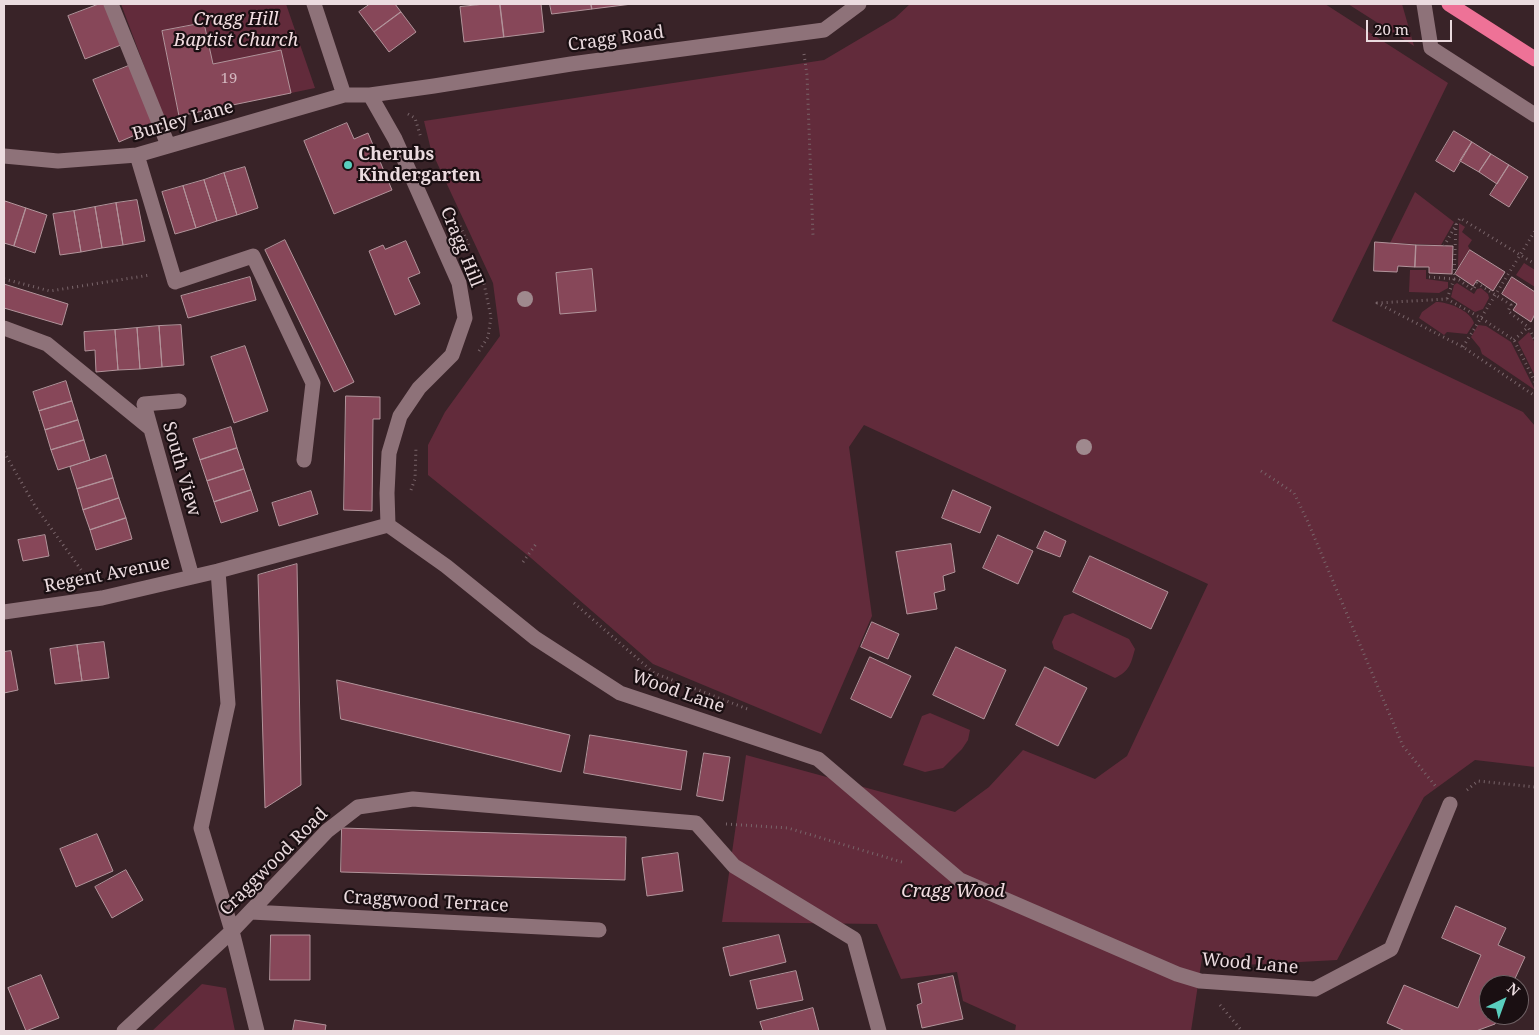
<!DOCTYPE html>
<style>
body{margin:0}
#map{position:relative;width:1539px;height:1035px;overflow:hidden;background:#392328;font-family:"Noto Serif",serif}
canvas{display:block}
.frame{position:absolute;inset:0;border:5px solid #ebdbdf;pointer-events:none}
.north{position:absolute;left:1479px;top:975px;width:50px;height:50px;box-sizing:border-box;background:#1a0f12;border:1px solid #6e6164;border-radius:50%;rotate:42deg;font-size:14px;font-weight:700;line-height:20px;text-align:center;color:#ebdbdf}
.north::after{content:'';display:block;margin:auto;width:18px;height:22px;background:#59cebe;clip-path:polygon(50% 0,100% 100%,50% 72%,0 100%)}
.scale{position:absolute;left:1366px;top:20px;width:86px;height:22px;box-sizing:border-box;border:2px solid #ebdbdf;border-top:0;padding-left:6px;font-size:15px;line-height:18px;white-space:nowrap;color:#ebdbdf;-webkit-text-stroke:4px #1a0f12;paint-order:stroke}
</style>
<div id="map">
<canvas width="1539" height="1035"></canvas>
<div class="frame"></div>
<div class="north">N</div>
<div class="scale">20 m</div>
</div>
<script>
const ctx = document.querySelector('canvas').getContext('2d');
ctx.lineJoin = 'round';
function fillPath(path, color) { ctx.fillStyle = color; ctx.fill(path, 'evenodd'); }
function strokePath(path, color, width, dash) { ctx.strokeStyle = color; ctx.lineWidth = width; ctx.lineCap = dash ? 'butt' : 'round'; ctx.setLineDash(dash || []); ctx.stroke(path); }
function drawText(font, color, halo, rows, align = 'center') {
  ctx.font = font + ' "Noto Serif",serif'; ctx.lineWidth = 4.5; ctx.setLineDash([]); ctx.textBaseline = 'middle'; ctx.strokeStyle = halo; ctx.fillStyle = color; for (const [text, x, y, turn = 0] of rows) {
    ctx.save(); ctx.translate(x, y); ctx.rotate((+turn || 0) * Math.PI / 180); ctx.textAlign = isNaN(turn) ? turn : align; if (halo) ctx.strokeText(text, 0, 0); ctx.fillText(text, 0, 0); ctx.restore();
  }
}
const green = new Path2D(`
 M121 4H286L315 88 291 93 281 50 213 64 204 23 162 31 179 116 164 119Z
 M910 4H1325L1448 83 1332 321 1523 412 1535 426V767L1475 760 1424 797 1337 960 1244 965 1202 958 1191 1031H1015L1016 1025 963 1001 957 972 901 979 877 924 722 922 746 755 955 812 989 787 1023 750 1095 779 1127 756 1208 584 864 425 849 447 872 616 821 734 653 664 531 558 428 475V445L445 412 500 336 493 283 431 150 424 121 824 60 895 18Z
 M1348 4H1402L1414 46Z
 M1415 192 1454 222 1441 245 1390 243Z
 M1459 223 1465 227 1462 232 1472 240 1468 246 1470 250 1458 269Z
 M1524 263 1535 270V287L1516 275Z
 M1410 270H1426V279L1448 282V288L1439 293 1409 292Z
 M1457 283 1474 294 1477 289 1481 288 1488 294 1489 298 1483 309 1475 312 1451 297 1454 285Z
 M1436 302C1448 302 1470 310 1474 323L1467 334 1447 332 1444 335 1419 318 1422 312Z
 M1478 325 1486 326 1511 342 1535 390 1482 354 1480 348 1471 337Z
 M1529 332 1535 343V376L1518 342Z
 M1073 613 1129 639 1135 649C1131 663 1130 671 1115 678L1054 649 1052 642 1064 616Z
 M930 713 970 730 968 740 962 749 943 768 925 772 903 765 922 716Z
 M202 984 226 988 235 1031H152Z`);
const building = new Path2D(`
 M99 4H105L121 45 85 59 68 16Z
 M370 4H395L401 12 374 32 359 12Z
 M485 4H500L504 37 464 42 460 7Z
 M500 4H541L544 32 504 37Z
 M550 4H591L592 9 552 14Z
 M591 4H632L592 9Z
 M401 12 416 32 389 52 374 32Z
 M204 23 213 64 281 50 291 93 179 116 162 31Z
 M131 65 156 126 119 142 93 80Z
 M347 123 354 139 368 133 392 190 334 214 304 141Z
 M1454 131 1472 142 1454 172 1436 161Z
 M1472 142 1491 154 1479 172 1460 161Z
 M1491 154 1509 165 1497 184 1479 172Z
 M1509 165 1528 177 1509 207 1490 195Z
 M245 167 258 208 237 215 224 173Z
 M224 173 237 215 217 221 204 180Z
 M204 180 217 221 196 228 183 186Z
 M183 186 196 228 175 234 162 192Z
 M137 200 145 241 123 245 116 203Z
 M5 201 26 208 14 246 4 243Z
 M116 203 123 245 102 248 95 207Z
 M95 207 102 248 81 252 74 211Z
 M26 208 47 215 35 253 14 246Z
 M74 211 81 252 60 255 53 214Z
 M285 240 354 382 334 392 265 250Z
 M406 241 420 273 408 278 420 304 395 315 369 251 383 245 385 249Z
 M1375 242 1416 245 1415 267 1398 266 1397 272 1374 271Z
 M1416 245 1453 246 1452 274 1429 273V267H1415Z
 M1470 250 1505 272 1493 291 1477 280 1473 286 1455 274Z
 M592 269 596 311 560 314 556 273Z
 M250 277 256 300 188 318 181 296Z
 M1512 277 1535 292V314L1531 322 1513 310 1517 304 1502 294Z
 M4 284 68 304 62 325 4 308Z
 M181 325 184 365 162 367 159 326Z
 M159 326 162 367 140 369 137 328Z
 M137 328 140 369 118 370 115 330Z
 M115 330 118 370 96 372 95 350 85 351 84 332Z
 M245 346 268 411 234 423 211 357Z
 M66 381 72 401 39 411 33 392Z
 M346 396 380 397V419H373L372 511 344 510Z
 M72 401 78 420 45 430 39 411Z
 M78 420 84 440 51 450 45 430Z
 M231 427 237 448 200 460 193 439Z
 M84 440 90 460 58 470 51 450Z
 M237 448 244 469 207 481 200 460Z
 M106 455 113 478 77 489 70 467Z
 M244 469 251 490 214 502 207 481Z
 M113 478 119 498 83 510 77 489Z
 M251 490 258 511 221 523 214 502Z
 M953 490 991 507 980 533 942 518Z
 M311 491 318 514 279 526 272 503Z
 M119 498 126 518 90 530 83 510Z
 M126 518 132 539 96 550 90 530Z
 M1045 531 1066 541 1060 557 1037 548Z
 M45 535 49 556 23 561 18 540Z
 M998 535 1033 551 1018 584 983 568Z
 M951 544 955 572 943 576 945 590 934 593 937 609 907 614 896 552Z
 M1090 556 1168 592 1151 629 1073 592Z
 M297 564 301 785 265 808 258 575Z
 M872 622 899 634 888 659 861 647Z
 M104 642 109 678 82 681 77 645Z
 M77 645 82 681 55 684 50 649Z
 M956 647 1006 670 984 719 933 695Z
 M11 651 18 690 4 693V652Z
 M870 657 911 676 891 718 851 699Z
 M1045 667 1087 688 1058 746 1016 725Z
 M337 680 570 735 561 772 341 719Z
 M590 735 687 751 681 790 584 773Z
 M704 753 730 757 723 801 697 796Z
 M342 828 626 837 625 880 341 872Z
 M97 834 113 871 76 887 60 849Z
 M678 853 683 891 647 896 642 858Z
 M126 870 143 900 112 918 95 887Z
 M1456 906 1506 928 1498 945 1525 957 1512 985H1489V1015H1499L1495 1024 1476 1031H1405L1387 1023 1404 985 1458 1008 1481 955 1442 938Z
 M271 935H310V980H270Z
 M779 935 786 962 730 976 723 948Z
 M796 971 803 1000 757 1009 750 981Z
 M41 975 59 1018 26 1031 8 988Z
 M953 976 963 1019 922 1028 917 1005 922 1003 918 984Z
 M813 1008 819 1031H763L760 1022Z
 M295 1020 326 1025 325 1031H293Z`);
const path = new Path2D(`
 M804 54 807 75 813 236
 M408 114 415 118 421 138
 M1456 224 1454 279 1459 280 1473 290 1477 283 1511 305 1508 311 1528 327 1535 340
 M460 226 469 245
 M1444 246 1460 218 1535 264
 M1429 277 1454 279 1447 299
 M4 279 50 291 150 275
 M1514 340 1528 327
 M1463 347 1535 231
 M479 351 488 337 491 317 483 279
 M1535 382 1514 340 1481 318 1447 299 1377 303 1463 347 1535 396
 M4 452 35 506 87 578
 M1261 471 1294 493 1307 520 1403 746 1437 788
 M411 490 415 479 416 447
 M523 562 536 544
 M574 603 654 673 750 710
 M1467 790 1478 781 1535 787
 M726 824 788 828 905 863
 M1220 1005 1242 1031`);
const minor = new Path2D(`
 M111 4 168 145
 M314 4 344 95
 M1424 4 1431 48 1535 115
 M137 155 175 282 253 256 313 383 304 460
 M4 156 58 161 137 155 344 95H370L434 86 571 64 824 30 859 4
 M4 328 47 344 151 429
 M179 401 144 404 192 577
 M388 525 446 566 535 638 620 693 818 759 960 880 1177 974 1200 981 1315 989 1391 949 1450 804
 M218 571 228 704 201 828 232 931 257 1031
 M4 612 102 598 218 571 388 525 387 493 389 453 400 416 419 388 452 355 465 318 459 283 395 139 370 95
 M251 912 599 930
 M124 1031 232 931 327 831 358 807 413 799 696 823 734 866 854 939 879 1031`);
const highway = new Path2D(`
 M1449 4 1535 59`);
const trees = [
 [525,299],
 [1084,447]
];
const markers = [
 [348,165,5,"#59cebe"]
];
const numberNames = [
 ["19",229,79]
];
const parkNames = [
 ["Cragg Hill",236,20],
 ["Baptist Church",236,41],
 ["Cragg Wood",953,892]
];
const streetNames = [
 ["Cragg Road",616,39,-8],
 ["Burley Lane",183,121,-16],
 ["Cragg Hill",461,247,68],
 ["South View",181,469,74],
 ["Regent Avenue",107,575,-11],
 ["Wood Lane",678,692,19],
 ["Craggwood Road",274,862,-45],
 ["Craggwood Terrace",426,902,3],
 ["Wood Lane",1250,964,5]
];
const poiNames = [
 ["Cherubs",358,155],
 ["Kindergarten",358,176]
];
fillPath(green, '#622b3b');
fillPath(building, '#874759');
strokePath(building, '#b2949b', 1);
strokePath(path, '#79656a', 3, [1, 4]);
strokePath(minor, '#8e7279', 15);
strokePath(highway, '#ee7297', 15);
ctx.fillStyle = '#9f898e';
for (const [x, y] of trees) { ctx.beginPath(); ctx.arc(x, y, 8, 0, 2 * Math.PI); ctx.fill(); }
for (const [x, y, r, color] of markers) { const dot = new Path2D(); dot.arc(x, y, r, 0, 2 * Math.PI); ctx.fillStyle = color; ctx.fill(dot); strokePath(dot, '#1a0f12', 2); }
drawText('15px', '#d2b6be', null, numberNames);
drawText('italic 18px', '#f2dde1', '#1a0f12', parkNames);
drawText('18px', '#ebdbdf', '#1a0f12', streetNames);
drawText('bold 18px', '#ebdbdf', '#1a0f12', poiNames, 'left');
</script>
